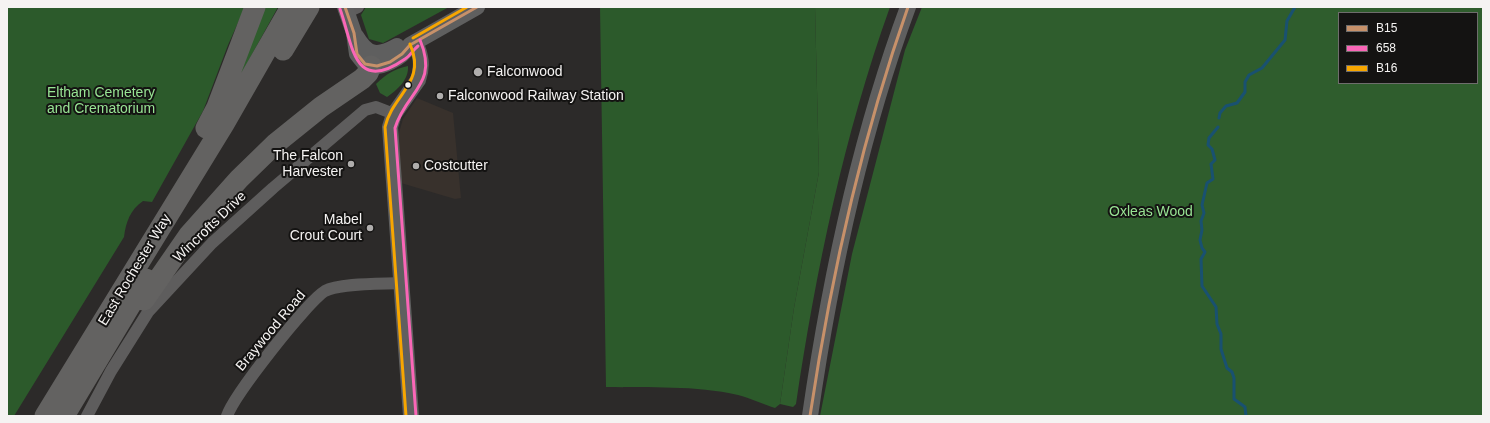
<!DOCTYPE html>
<style>
body{margin:0}
#map{position:relative;width:1490px;height:423px;overflow:hidden;background:#2c2a29;font-family:Arial,sans-serif}
canvas{display:block}
.frame{position:absolute;inset:0;border:8px solid #f5f3f2;pointer-events:none}
.legend{position:absolute;left:1338px;top:12px;width:140px;height:72px;box-sizing:border-box;background:#141312;border:1px solid #6e6d6c;margin:0;padding:5px 7px;list-style:none;font-size:12px;color:#f5f3f2}
.legend li{display:flex;align-items:center;gap:8px;height:20px}
.legend b{width:20px;border:1px solid #6e6d6c}
</style>
<div id="map">
<canvas width="1490" height="423"></canvas>
<div class="frame"></div>
<ul class="legend">
<li><b style="height:5px;background:#c7916a"></b>B15</li>
<li><b style="height:5px;background:#fa66b7"></b>658</li>
<li><b style="height:5px;background:#f7a600"></b>B16</li>
</ul>
</div>
<script>
const ctx = document.querySelector('canvas').getContext('2d');
ctx.lineJoin = 'round';
function fillPath(path, color) { ctx.fillStyle = color; ctx.fill(path, 'evenodd'); }
function strokePath(path, color, width, dash) { ctx.strokeStyle = color; ctx.lineWidth = width; ctx.lineCap = dash ? 'butt' : 'round'; ctx.setLineDash(dash || []); ctx.stroke(path); }
function drawText(font, color, halo, rows, align = 'center') {
  ctx.font = font + ' Arial,sans-serif'; ctx.lineWidth = 4; ctx.setLineDash([]); ctx.textBaseline = 'middle'; ctx.strokeStyle = halo; ctx.fillStyle = color; for (const [text, x, y, turn = 0] of rows) {
    ctx.save(); ctx.translate(x, y); ctx.rotate((+turn || 0) * Math.PI / 180); ctx.textAlign = isNaN(turn) ? turn : align; if (halo) ctx.strokeText(text, 0, 0); ctx.fillText(text, 0, 0); ctx.restore();
  }
}
const built = new Path2D(`
 M417 98 453 113 461 198 455 199 401 183 397 139 403 119Z`);
const green = new Path2D(`
 M7 7H245L228 45 203 111 152 202 143 201C130 210 126 222 124 237L14 416H7Z
 M366 7H449L383 43 369 39 361 15Z
 M600 7H815L819 172 794 308 780 404 775 408C763 404 750 398 738 395 695 385 650 388 606 387Z`);
const forest = new Path2D(`
 M262 7H278L223 107Z
 M815 7H890C844 135 816 270 796 404L793 407 780 404 794 308 819 172Z
 M922 7H1483V416H820L852 254 905 50ZM1339 13H1477V83H1339Z
 M408 66C409 80 397 90 387 97L380 93 376 84C386 74 394 69 408 66Z`);
const stream = new Path2D(`
 M1219 118 1220 113 1226 106 1237 103 1245 92V82L1249 75 1262 68 1285 40 1287 21 1295 7
 M1218 127 1209 138 1208 145 1212 149 1215 160 1211 164 1213 179 1207 183 1202 205 1204 213 1201 221 1202 230 1200 240 1202 248 1205 252 1201 259 1202 286 1216 307 1217 324 1221 334V349L1227 368 1232 372 1234 378V399L1245 407 1246 416`);
const street = new Path2D(`
 M347 12 358 7
 M87 416 111 371 148 312 212 243 273 188 365 110 376 107 394 114
 M227 416C234 395 307 302 325 291 339 283 383 284 401 283`);
const secondary = new Path2D(`
 M345 7 354 33 357 54 365 64C380 71 402 58 410 45L477 7
 M356 36C368 56 377 57 397 46
 M411 416 390 127 394 114 418 80C423 66 421 55 415 42
 M810 416C830 277 859 139 908 7`);
const highway = new Path2D(`
 M283 50 309 7
 M206 128 217 107 255 7
 M144 300 189 235 239 179 275 144 321 107 362 79 368 73 371 66
 M45 416 224 124 291 7
 M64 416 146 279`);
const bus1 = new Path2D(`
 M345 7 354 33 357 54 365 64 377 66 390 62 402 54 410 45 477 7
 M810 416C831 276 861 140 908 7`);
const bus2 = new Path2D(`
 M340 9C353 44 353 95 405 59 410 56 413 50 418 46
 M416 416 395 128C406 91 439 85 420 40`);
const bus3 = new Path2D(`
 M413 38 467 7
 M406 416 385 127C393 93 427 83 410 44`);
const markers = [
 [478,72,5,"#afadac"],
 [408,85,3.5,"#f5f3f2"],
 [440,96,4,"#afadac"],
 [351,164,4,"#afadac"],
 [416,166,4,"#afadac"],
 [370,228,4,"#afadac"]
];
const poiNames = [
 ["Falconwood",487,72],
 ["Falconwood Railway Station",448,96],
 ["The Falcon",343,156,"right"],
 ["Harvester",343,172,"right"],
 ["Costcutter",424,166],
 ["Mabel",362,220,"right"],
 ["Crout Court",362,236,"right"]
];
const parkNames = [
 ["Eltham Cemetery",101,93],
 ["and Crematorium",101,109],
 ["Oxleas Wood",1151,212]
];
const streetNames = [
 ["Wincrofts Drive",210,227,-44],
 ["East Rochester Way",135,270,-59],
 ["Braywood Road",271,331,-50]
];
fillPath(built, '#38312c');
fillPath(green, '#2c5a2b');
fillPath(forest, '#2f5d2d');
strokePath(stream, '#195170', 3);
strokePath(street, '#5e5d5d', 12);
strokePath(secondary, '#5f5f5f', 16);
strokePath(highway, '#636261', 21);
strokePath(bus1, '#c7916a', 3);
strokePath(bus2, '#fa66b7', 3);
strokePath(bus3, '#f7a600', 3);
for (const [x, y, r, color] of markers) { const dot = new Path2D(); dot.arc(x, y, r, 0, 2 * Math.PI); ctx.fillStyle = color; ctx.fill(dot); strokePath(dot, '#141312', 1.5); }
drawText('14px', '#f5f3f2', '#141312', poiNames, 'left');
drawText('14px', '#98e494', '#141312', parkNames);
drawText('14px', '#f5f3f2', '#141312', streetNames);
</script>
